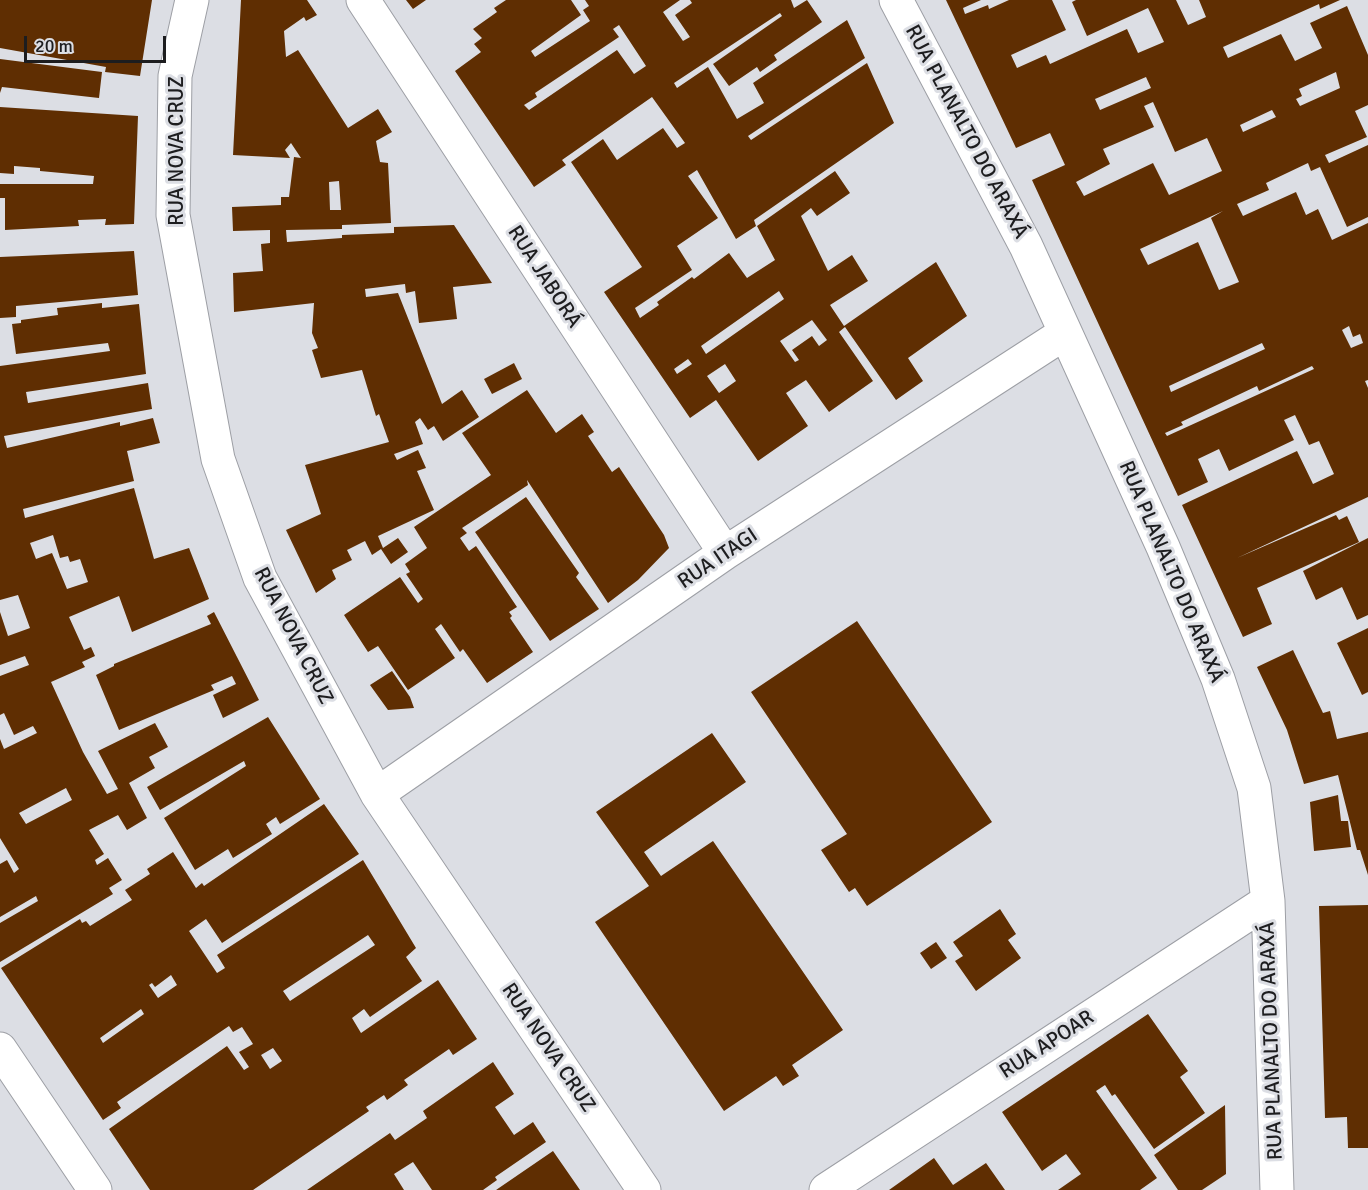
<!DOCTYPE html>
<meta charset="utf-8">
<style>
body{margin:0}
#map{position:relative;width:1368px;height:1190px;overflow:hidden;background:#dcdee4;font-family:Signika,sans-serif}
canvas{display:block}
.scale{position:absolute;left:24px;top:36px;width:142px;height:27px;box-sizing:border-box;border:3px solid #1d1d1f;border-top:0;padding-left:8px;font-size:18px;line-height:21px;white-space:nowrap;color:#1d1d1f;-webkit-text-stroke:4px #dcdee4;paint-order:stroke}
</style>
<div id="map">
<canvas width="1368" height="1190"></canvas>
<div class="scale">20 m</div>
</div>
<script>
const ctx = document.querySelector('canvas').getContext('2d');
ctx.lineJoin = 'round';
function fillPath(path, color) { ctx.fillStyle = color; ctx.fill(path, 'evenodd'); }
function strokePath(path, color, width, dash) { ctx.strokeStyle = color; ctx.lineWidth = width; ctx.lineCap = dash ? 'butt' : 'round'; ctx.setLineDash(dash || []); ctx.stroke(path); }
function drawText(font, color, halo, rows, align = 'center') {
  ctx.font = font + ' Signika,sans-serif'; ctx.lineWidth = 6; ctx.setLineDash([]); ctx.textBaseline = 'middle'; ctx.strokeStyle = halo; ctx.fillStyle = color; for (const [text, x, y, turn = 0] of rows) {
    ctx.save(); ctx.translate(x, y); ctx.rotate((+turn || 0) * Math.PI / 180); ctx.textAlign = isNaN(turn) ? turn : align; if (halo) ctx.strokeText(text, 0, 0); ctx.fillText(text, 0, 0); ctx.restore();
  }
}
const building = new Path2D(`
 M0 0H152L140 76 105 72 106 67 0 48Z
 M241 0H307L317 15 306 21 304 17 284 31 286 57 298 50 348 128 378 109 392 132 376 141 380 162 388 163 391 223 342 225V229L286 230 287 242 342 238V235L394 233V227L454 225 492 283 453 287 457 319 419 323 415 291 406 293 405 284 365 289 366 297 398 293 442 404 462 390 479 417 443 441 434 426 428 430 420 418 415 422 423 444 394 454 397 460 418 450 426 468 417 471 434 510 378 536 383 548 398 538 408 552 391 564 381 549 372 555 365 541 347 550 352 560 332 570 336 579 316 593 286 530 321 514 305 465 389 442 379 414 376 416 362 370 321 378 312 350 318 348 312 333 314 303 234 312 233 273 263 271 261 244 270 243V230L233 231 232 207 281 205V197H289L294 157 301 158 291 143 285 150 290 158 233 155ZM339 181 341 210H330L329 182Z
 M406 0H426L413 9Z
 M506 0H571L581 15 531 51 535 57 590 21 583 10 589 6 585 0H680L663 12 683 41 690 37 675 15 692 3 690 0H791L794 8 807 0 822 22 774 55 777 60 760 72 757 67 729 86 713 64 782 16 780 13 674 83 677 88 708 67 737 119 764 103 753 83 847 20 865 58 748 136 751 140 867 63 894 123 754 220 756 226 736 239 697 170 688 176 718 218 677 246 692 270 635 308 640 318 659 305 657 302 692 277 694 279 729 253 747 278 775 260 757 226 835 171 850 193 817 216 811 208 801 216 828 271 852 255 868 281 830 305 844 326 936 262 967 316 908 358 923 381 896 400 845 327 839 332 873 381 829 412 806 380 786 393 808 426 758 461 716 400 690 418 604 292 642 267 571 162 603 139 617 160 663 128 677 148 685 143 652 97 562 160 566 165 534 187 455 71 481 52 474 44 482 38 473 29 497 12 494 8ZM619 25 646 66 634 74 617 50 529 110 524 105 537 97 535 93 619 37 613 29ZM779 291 784 299 706 354 701 346ZM812 320 827 340 819 346 812 336 792 350 799 360 795 362 780 341ZM688 359 692 364 677 374 674 369ZM725 364 736 381 719 393 707 376Z
 M946 0H981L963 8 965 14 988 5 989 9 1009 0H1052L1066 30 1011 55 1017 68 1046 55 1050 64 1127 29 1138 53 1164 42 1148 8 1087 36 1072 2 1076 0H1176L1188 25 1206 17 1199 0H1340L1320 9 1319 4 1223 47 1228 58 1281 34 1295 61 1322 48 1310 23 1347 6 1368 55V105L1355 111 1367 137 1325 155 1329 163 1368 145V217L1347 227 1320 167 1311 171 1308 163 1266 183 1269 190 1237 204 1243 216 1296 192 1306 215 1318 209 1332 240 1368 223V380L1365 381 1368 388V497L1237 558 1336 515 1339 520 1347 516 1359 542 1257 588 1272 624 1243 637 1182 505 1297 451 1313 484 1334 474 1319 441 1309 445 1295 415 1284 420 1294 440 1229 471 1219 449 1198 459 1208 482 1178 496 1032 180 1065 165 1050 133 1016 148ZM1336 72 1340 88 1300 106 1296 99 1302 96 1299 89ZM1146 77 1151 88 1100 110 1095 99ZM1153 102 1175 152 1207 138 1222 171 1169 195 1153 163 1084 196 1076 182 1110 164 1103 149 1154 127 1144 106ZM1272 110 1276 117 1243 132 1240 125ZM1223 211 1211 218 1239 282 1219 290 1198 242 1148 265 1140 249ZM1349 326 1353 337 1360 334 1363 343 1351 348 1342 330ZM1262 343 1265 349 1171 392 1169 386ZM1312 366 1314 369 1167 436 1165 433 1183 425 1181 422 1257 386 1259 391Z
 M0 59 102 72 99 98 2 87 0 93Z
 M0 107 138 116 134 224 105 225 106 219 78 220 79 226 5 230V198H0V184H93L94 176 40 171V168L14 166V174L0 173Z
 M134 251 138 295 16 306V317L0 318V257Z
 M102 303V308L139 304 146 374 26 392 28 403 148 383 152 409 4 436 7 448 120 422V426L153 418 160 443 127 451 134 481 23 509 25 518 134 488 154 559 189 548 209 599 132 632 119 596 69 617 84 650 91 647 95 656 82 662 85 667 51 682 83 752 107 794 118 789 98 751 155 723 168 747 149 757 155 768 129 783 147 818 127 830 118 815 89 830 104 854 95 860 97 865 108 858 122 880 109 888 113 894 0 962V923L38 901 36 896 0 917V864L7 860 14 873 19 869 0 838V739L4 749 37 733 33 726 14 735 4 713 0 715V676L29 665 25 656 0 665V612L8 636 30 628 18 595 0 600V366L110 351 108 343 16 354 12 324 21 323V320L58 315 57 308ZM53 535 60 558 68 556 70 562 80 559 88 582 67 589 52 553 36 559 30 543ZM66 788 72 800 26 824 19 813Z
 M514 363 522 379 492 394 484 379Z
 M527 390 556 433 582 414 594 432 588 436 612 472 619 467 664 535 669 548 638 580 608 603 527 480 528 485 462 528 467 533 460 538 469 551 476 546 517 607 509 612 512 616 510 618 533 652 487 683 463 649 460 652 441 624 435 629 455 658 408 690 378 646 368 652 344 615 400 577 418 603 423 599 406 574 410 572 405 564 427 548 414 527 491 475 462 433Z
 M526 497 579 573 576 577 599 609 550 641 475 532Z
 M1368 538V615L1357 620 1342 587 1316 600 1303 571Z
 M214 612 259 700 223 718 213 695 236 684 232 676 211 685 214 690 119 730 96 675 114 666V664L211 624 207 616Z
 M857 621 992 822 867 906 855 888 849 892 821 850 847 834 751 692Z
 M1368 628V692L1362 695 1337 643Z
 M1293 650 1323 713 1330 711 1337 739 1368 732V875L1360 850H1357L1338 775 1304 784 1287 730 1257 667Z
 M392 671 410 697 414 708 388 710 370 685Z
 M268 717 320 799 280 824 276 817 266 824 272 834 233 858 228 849 195 870 164 818 246 766 244 761 160 810 147 787Z
 M712 733 746 782 644 852 661 876 713 841 843 1030 792 1065 799 1076 783 1086 776 1076 724 1111 595 922 649 886 596 812Z
 M1338 795 1341 821H1348L1351 847 1314 851 1310 802Z
 M324 804 359 854 222 943 206 919 189 931 217 973 225 968 217 955 363 860 416 948 406 957 422 981 370 1017 364 1009 352 1018 361 1033 438 980 477 1039 453 1055 449 1049 404 1080 408 1085 387 1100 384 1095 366 1107 369 1111 253 1190H150L109 1129 227 1046 244 1070 249 1067 239 1052 253 1044 242 1027 233 1032 229 1026 117 1102 121 1108 103 1120 1 968 80 919 82 923 86 921 90 926 132 900 125 890 150 874 147 869 173 852 196 888 202 883 204 886ZM368 935 375 945 290 1001 283 991ZM171 975 177 985 158 998 149 985 152 983 155 987ZM141 1009 144 1014 103 1043 100 1038ZM273 1048 282 1061 270 1069 261 1055Z
 M1368 905V1148H1348L1347 1117 1325 1118 1319 906Z
 M1000 909 1016 934 1008 940 1021 958 976 991 955 961 963 956 953 942Z
 M936 942 947 958 931 969 920 953Z
 M1148 1014 1188 1071 1180 1077 1205 1113 1154 1149 1115 1094 1112 1096 1105 1085 1096 1091 1157 1178 1140 1190H1058L1081 1174 1066 1154 1042 1171 1002 1112Z
 M493 1062 514 1094 495 1107 514 1135 533 1122 546 1142 495 1177 497 1180 483 1190H432L413 1162 394 1174 404 1190H307L390 1133 395 1140 427 1118 423 1111Z
 M1225 1105 1226 1174 1202 1190H1178L1154 1155Z
 M553 1151 580 1190H496Z
 M934 1158 953 1185 986 1163 1005 1190H889Z`);
const minor = new Path2D(`
 M192 0 175 76 173 215 218 459 260 578 377 794 644 1190
 M363 0 725 553
 M896 0 1026 246 1163 547 1218 679 1254 788 1268 901 1277 1190
 M377 794 725 553 1065 333
 M0 1049 95 1190
 M826 1190 1268 901`);
const streetNames = [
 ["RUA PLANALTO DO ARAXÁ",966,132,62],
 ["RUA NOVA CRUZ",177,151,-90],
 ["RUA JABORÁ",544,277,57],
 ["RUA ITAGI",718,559,-34],
 ["RUA PLANALTO DO ARAXÁ",1171,572,67],
 ["RUA NOVA CRUZ",293,636,63],
 ["RUA PLANALTO DO ARAXÁ",1272,1041,-92],
 ["RUA APOAR",1047,1045,-33],
 ["RUA NOVA CRUZ",548,1048,56]
];
fillPath(building, '#5f2e02');
strokePath(minor, '#9d9fa5', 35);
strokePath(minor, '#fff', 33);
drawText('21px', '#1d1d1f', '#dcdee4', streetNames);
</script>
